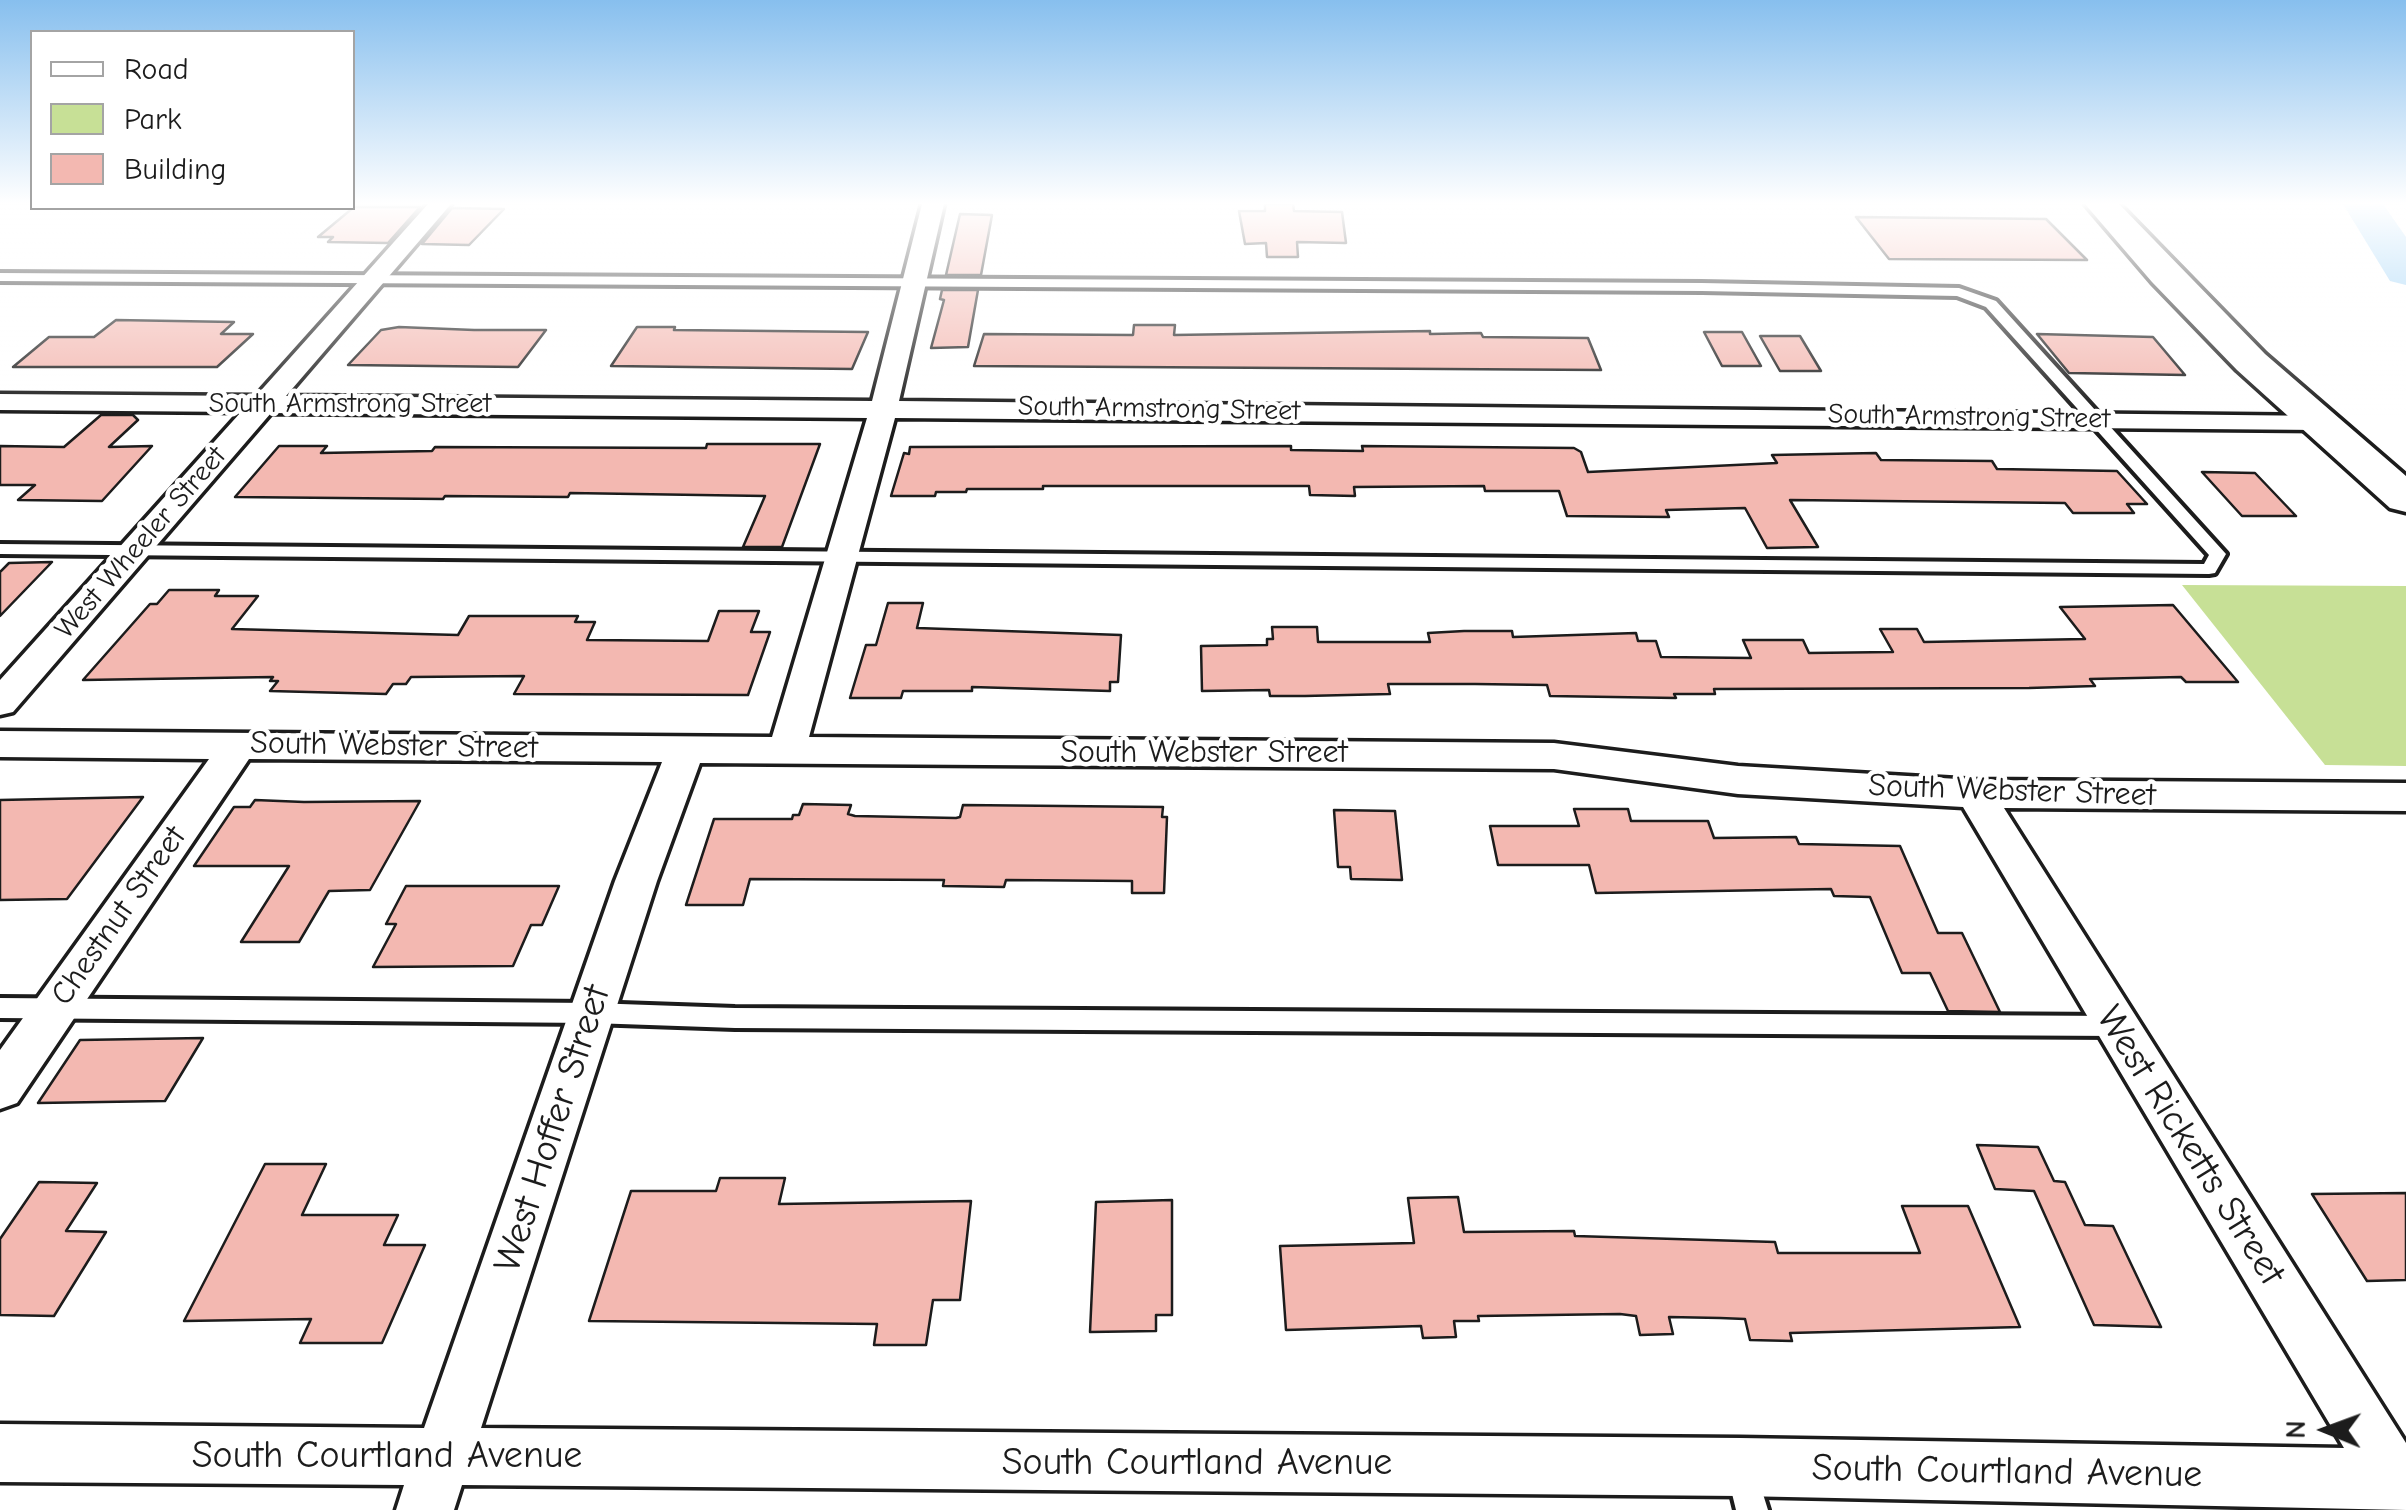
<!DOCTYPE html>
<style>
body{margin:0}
#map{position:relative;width:2406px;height:1510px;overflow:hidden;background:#fff;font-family:"Comic Neue",sans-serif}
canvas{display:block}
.legend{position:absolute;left:30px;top:30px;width:325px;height:180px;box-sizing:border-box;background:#fff;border:2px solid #a4a4a4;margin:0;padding:12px 18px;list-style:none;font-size:30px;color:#1c1c1c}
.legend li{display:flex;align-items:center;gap:20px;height:50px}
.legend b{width:50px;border:2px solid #a4a4a4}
.north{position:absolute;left:2276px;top:1380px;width:100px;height:100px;-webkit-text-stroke:8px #fff;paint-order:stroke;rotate:271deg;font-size:28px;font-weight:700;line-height:40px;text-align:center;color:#1c1c1c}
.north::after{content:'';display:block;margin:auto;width:35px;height:45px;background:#1c1c1c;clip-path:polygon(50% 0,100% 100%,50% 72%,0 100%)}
</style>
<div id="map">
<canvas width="2406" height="1510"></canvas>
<ul class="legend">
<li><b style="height:12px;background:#fff"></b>Road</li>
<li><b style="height:28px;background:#c7e096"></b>Park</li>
<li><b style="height:28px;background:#f3b8b1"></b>Building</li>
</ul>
<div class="north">N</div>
</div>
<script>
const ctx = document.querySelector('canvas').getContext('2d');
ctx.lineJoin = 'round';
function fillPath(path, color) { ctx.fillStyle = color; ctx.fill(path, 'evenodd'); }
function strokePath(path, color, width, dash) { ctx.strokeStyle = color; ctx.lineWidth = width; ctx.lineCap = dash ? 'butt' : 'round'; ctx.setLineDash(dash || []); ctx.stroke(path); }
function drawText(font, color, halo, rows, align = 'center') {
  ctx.font = font + ' "Comic Neue",sans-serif'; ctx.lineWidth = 9; ctx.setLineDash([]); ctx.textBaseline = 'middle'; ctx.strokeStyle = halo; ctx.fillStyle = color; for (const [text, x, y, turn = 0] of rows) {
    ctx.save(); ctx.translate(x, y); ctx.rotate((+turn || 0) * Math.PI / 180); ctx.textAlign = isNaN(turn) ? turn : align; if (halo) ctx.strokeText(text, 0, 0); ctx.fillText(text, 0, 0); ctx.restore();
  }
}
const green = new Path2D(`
 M2182 585 2406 586V766L2325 765Z`);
const river = new Path2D(`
 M2343 204H2383L2406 237V285L2390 281Z`);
const building = new Path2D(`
 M1265 204H1293L1294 211 1342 212 1346 243 1297 242 1298 257H1267L1266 243 1245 244 1239 211H1265Z
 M354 207H420L388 243 328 242 333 237H318Z
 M452 208 504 209 469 245 422 244Z
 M960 214 992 215 981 275H946Z
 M1856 217 2046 219 2087 260 1889 259Z
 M942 290H978L968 347 931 348 944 300 940 299Z
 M116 320 234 322 221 334H253L217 367H13L49 337H94Z
 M1134 325H1175L1174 335 1430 331V334L1481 333 1483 337 1588 338 1601 370 974 366 984 334 1133 335Z
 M399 327 474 330H546L518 367 348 365 381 330Z
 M637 327H675L674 330 868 332 852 369 611 366Z
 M1704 332H1742L1761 366H1722Z
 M2037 334 2153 337 2185 375 2069 373Z
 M1760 336H1800L1821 371H1780Z
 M101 415H133L138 420 109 447 152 446 102 501 18 500 35 485H0V446L64 447Z
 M707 444H820L782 547H743L765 496 570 493 568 497 445 496 443 499 235 497 279 446H327L321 453 432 451 435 447 706 448Z
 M1291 446V450L1363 451 1362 446 1574 448 1581 452 1588 472 1777 463 1772 455 1876 453 1881 460 1992 461 1997 469 2117 471 2147 504H2127L2134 513H2073L2065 503 1790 500 1818 547 1767 548 1745 508 1666 510 1669 517 1567 516 1559 491H1485L1484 486 1354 487 1355 496 1310 495 1309 486H1043V489H967L966 492H936L935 496H891L904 453 909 454 910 447Z
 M2202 472 2255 473 2296 516H2242Z
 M52 562 0 616V572L9 563Z
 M169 590H219L215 596H258L232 629 458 635 469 616H578L575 622H595L587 640 708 641 719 611H759L751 632H770L748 695 514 694 524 676 411 677 406 684H393L386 694 270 691 278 681H270L273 677 83 680 150 604H157Z
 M888 603H923L917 628 1121 635 1118 682H1110V691L972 687V691H903L901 698H850L866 645H876Z
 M2173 605 2238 682H2186L2181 677 2090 679 2095 686 2029 688 1714 689 1715 694H1674L1676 698 1550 696 1547 685 1475 684H1388L1390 694 1305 696H1270L1269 690 1202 691 1201 646 1267 645V639H1273L1272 627H1317L1318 642H1430L1428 633 1464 631H1512L1513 637 1636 633 1638 641H1656L1661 657 1751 658 1743 640H1803L1809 653 1893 652 1880 629H1917L1924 642 2085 639 2060 607Z
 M143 797 67 899 0 900V800Z
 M255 800 304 802 420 801 370 890 329 891 299 942H241L289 866H194L234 807H250Z
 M803 804 851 805 848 814 855 816 956 818 960 817 963 805 1163 807 1162 817H1167L1164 893H1132V881L1006 880 1004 887 943 886 944 880 750 879 743 905H686L714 819H792L793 815H799Z
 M1574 809H1628L1631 821H1708L1714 838 1796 837 1799 844 1900 846 1938 933H1962L2000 1012 1948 1011 1930 973H1902L1870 897 1834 896 1831 889 1596 893 1589 865H1498L1490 826H1579Z
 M1334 810 1395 811 1402 880 1351 879 1350 867H1338Z
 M406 886H559L542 925H531L513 966 373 967 396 924H386Z
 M203 1038 165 1101 38 1103 80 1040Z
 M1977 1145 2038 1147 2054 1181 2065 1182 2085 1225 2113 1226 2161 1327 2094 1325 2034 1191 1995 1189Z
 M265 1164H326L302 1215H398L384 1245H425L382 1343H300L311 1319 184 1321Z
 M720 1178H785L779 1204 971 1201 960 1300H933L926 1345H874L877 1324 589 1321 631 1191H716Z
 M39 1182 97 1183 66 1231 106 1232 54 1316 0 1315V1239Z
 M2406 1193V1280L2367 1281 2312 1194Z
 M1458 1197 1464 1232 1574 1231 1575 1236 1775 1242 1778 1253H1920L1902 1206H1968L2020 1327 1790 1333 1792 1341 1750 1340 1745 1319 1720 1318 1669 1317 1673 1334 1640 1335 1636 1316 1620 1314 1478 1316 1479 1321H1454L1456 1337 1423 1338 1421 1326 1286 1330 1280 1246 1414 1243 1408 1198Z
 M1172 1200V1315H1156V1331L1090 1332 1096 1202Z`);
const service = new Path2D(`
 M0 273 1702 283 1959 288 1996 301 2226 554 2215 573 2209 574 0 554V544L2204 564 2209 555 1986 307 1957 296 1702 291 0 281Z
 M0 998 592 1003 735 1008 2117 1016 2126 1019 2129 1026 2126 1033 2117 1036 735 1028 592 1023 0 1018Z
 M1742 1458 1753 1462 1768 1510H1736L1727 1473 1731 1462Z`);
const minor = new Path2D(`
 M428 204H451L286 396 872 401 922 204H944L899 401 2329 416 2333 422 2329 428 2319 430 895 418 809 737 1554 743 1738 766 1975 780 2406 783V811L2004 808 2406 1443V1510L1740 1496 462 1485 454 1510H396L404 1485 0 1482V1424L424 1428 615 881 662 762 249 759 17 1103 0 1109V1050L209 759 0 757V731L772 737 867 418 271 413 13 712 0 715V680L241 412 0 410V394L256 396ZM700 763 1554 769 1738 794 1963 807 2344 1448 1740 1438 481 1428 657 881Z`);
const secondary = new Path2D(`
 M2085 204H2119L2265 354 2406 476V512L2390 508 2237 370 2152 282Z`);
const farStreetnames = [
 ["South Armstrong Street",350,404],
 ["South Armstrong Street",1159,409,1],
 ["South Armstrong Street",1969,417,1],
 ["West Wheeler Street",141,543,-49]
];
const streetNames = [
 ["South Webster Street",394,746,1],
 ["South Webster Street",1204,753],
 ["South Webster Street",2012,791,2],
 ["Chestnut Street",119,916,-55]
];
const nearStreetnames = [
 ["West Hoffer Street",553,1129,-72],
 ["West Ricketts Street",2190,1146,58],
 ["South Courtland Avenue",387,1456],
 ["South Courtland Avenue",1197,1463],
 ["South Courtland Avenue",2007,1472,1]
];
fillPath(green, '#c7e096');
fillPath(river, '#97cff6');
fillPath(building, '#f3b8b1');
strokePath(building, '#1c1c1c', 2.5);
strokePath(service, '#1c1c1c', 8);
strokePath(minor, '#1c1c1c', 7);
strokePath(secondary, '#1c1c1c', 7);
fillPath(service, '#fff');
fillPath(minor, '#fff');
fillPath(secondary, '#fff');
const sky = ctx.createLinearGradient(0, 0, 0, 415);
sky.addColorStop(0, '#87bfee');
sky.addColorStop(0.49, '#fff');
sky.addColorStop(1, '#ffffff00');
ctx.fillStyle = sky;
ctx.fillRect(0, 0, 2406, 415);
drawText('28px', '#1c1c1c', '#fff', farStreetnames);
drawText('32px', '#1c1c1c', '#fff', streetNames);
drawText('38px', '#1c1c1c', '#fff', nearStreetnames);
</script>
